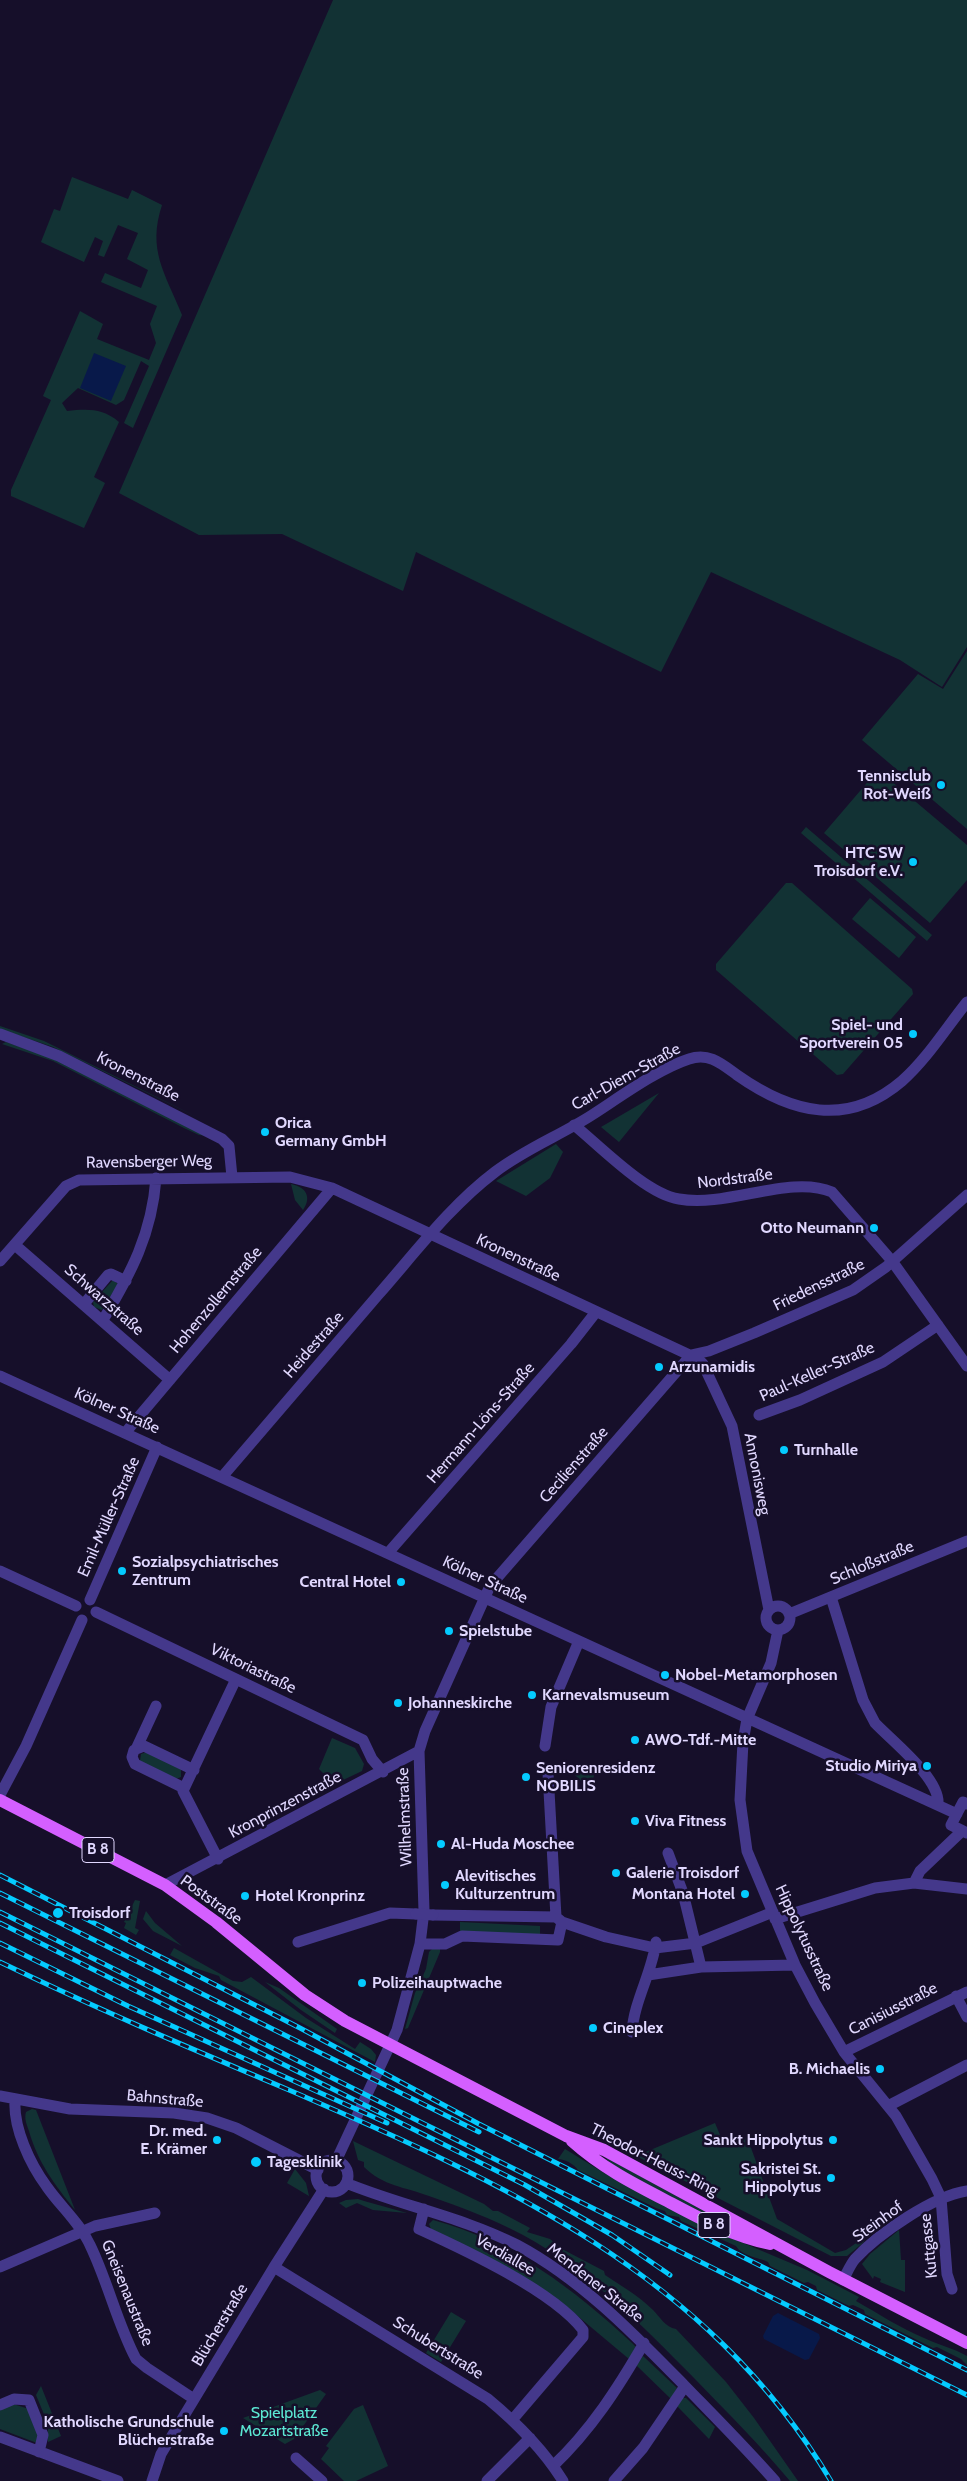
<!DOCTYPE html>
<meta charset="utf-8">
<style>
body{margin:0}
canvas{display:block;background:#160f2a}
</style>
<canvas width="967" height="2481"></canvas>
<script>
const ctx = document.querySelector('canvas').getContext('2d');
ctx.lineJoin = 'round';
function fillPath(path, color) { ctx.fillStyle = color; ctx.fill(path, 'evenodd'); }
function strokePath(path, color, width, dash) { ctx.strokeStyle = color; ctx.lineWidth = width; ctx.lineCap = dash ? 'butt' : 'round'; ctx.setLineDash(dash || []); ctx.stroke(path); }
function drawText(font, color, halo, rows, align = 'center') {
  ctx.font = font + ' Cabin,sans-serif'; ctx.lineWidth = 5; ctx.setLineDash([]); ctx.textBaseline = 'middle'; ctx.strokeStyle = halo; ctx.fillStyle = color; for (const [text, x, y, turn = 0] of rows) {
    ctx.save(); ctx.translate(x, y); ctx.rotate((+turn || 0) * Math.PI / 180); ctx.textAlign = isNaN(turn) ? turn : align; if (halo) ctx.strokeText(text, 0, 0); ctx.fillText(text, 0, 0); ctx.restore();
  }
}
const green = new Path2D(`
 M333 0H967V647L942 687 900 660 711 572 661 672 416 552 403 591 282 534 199 535 119 493Z
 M72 177 128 199 132 190 162 205C147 250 165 273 182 315L133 428 124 423 149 366 141 361 124 400 116 405 78 388 62 403 67 411C88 409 102 408 119 422L94 477 105 483 84 528 11 496V490L51 400 43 396 80 311 103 324 97 339 149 360 156 343 150 324 157 306 101 282 105 273 141 288 148 270 127 259 138 233 118 225 104 257 98 255 103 241 95 237 84 262 41 242 54 209 60 211Z
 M967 651V829L862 740 918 674 943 689Z
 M878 770 967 845V880L930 923 824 833Z
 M806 827 932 935 927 941 801 833Z
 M786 883H792L912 989 913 994 843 1074 837 1075 716 970V964Z
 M870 898 916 937 899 958 852 919Z
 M0 1026 44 1041 199 1118 53 1047 0 1029Z
 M6 1042 49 1057 208 1136 199 1135 184 1128 53 1061 2 1044Z
 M659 1093 619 1142 601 1127Z
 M556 1144 563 1152 550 1178 526 1196 496 1181Z
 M291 1184C306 1187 312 1197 303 1210L295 1200Z
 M113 1280 118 1284 102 1310 94 1307 93 1302Z
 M332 1738 355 1748 364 1764 362 1771 341 1781 324 1774 319 1769Z
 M147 1752 181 1769V1777L176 1779 140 1761 141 1754Z
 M590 1765 595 1770 592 1785 588 1788 573 1773 575 1769Z
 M135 1900 140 1901 135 1928 139 1930 136 1935 124 1928 126 1923 124 1922Z
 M146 1911 155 1923 182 1946 153 1931 143 1919Z
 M460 1922 540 1926V1935L460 1931Z
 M174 1948 233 1981 242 1982 251 1977 306 2018 355 2049 360 2042 371 2049 376 2055 375 2062 221 1980 219 1976 195 1968 170 1955Z
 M433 1948 440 1949V1952L408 2028 405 2029 415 1993 426 1969 429 1952Z
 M265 1982 279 1988 337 2029 335 2033 301 2010Z
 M32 2109 36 2110 75 2210C55 2185 38 2163 29 2131 27 2125 24 2119 26 2112Z
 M715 2123 725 2147 747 2137 777 2219 835 2253 846 2250 865 2237 864 2242 847 2256H831L636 2156Z
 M353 2141 484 2204 493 2211H498L530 2228 527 2232 550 2239 562 2249 604 2271 605 2275C621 2286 638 2295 653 2310 660 2317 665 2327 676 2329L726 2382 754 2418 798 2481H790C760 2445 727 2412 694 2378 642 2325 590 2272 523 2235 493 2219 461 2207 429 2196 405 2187 383 2186 364 2167V2162L358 2160Z
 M565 2149 604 2173 729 2237 807 2270 859 2297 856 2301C879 2314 900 2328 924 2338 939 2345 953 2348 967 2356V2365L961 2359 937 2347 933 2348 865 2314 864 2310 853 2305 849 2306 817 2290 816 2286 808 2282 804 2283 770 2266 768 2262C758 2257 743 2257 736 2246L681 2221 679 2217 667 2215 665 2211 656 2208 578 2170C574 2164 565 2159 558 2159Z
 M606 2159 607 2158 735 2228 628 2177Z
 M295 2169 306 2183 309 2196 287 2183Z
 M358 2199 364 2201 407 2213 373 2210 357 2203 346 2208 339 2203 346 2200Z
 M433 2220C511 2241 574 2289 632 2343L636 2347 629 2359 561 2302 431 2229 429 2224Z
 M899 2230 901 2260H905V2292L880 2282 881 2279 874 2276 873 2279 862 2264 870 2254Z
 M451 2312 466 2321 441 2362 426 2353Z
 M643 2356 677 2388 671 2399 636 2365Z
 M41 2386 61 2436 48 2442V2424L36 2395Z
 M320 2390 326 2394 294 2439 285 2444 243 2418Z
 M682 2398H686L715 2427 709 2439 677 2406Z
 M13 2404 29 2409 40 2433 37 2443 0 2429V2409Z
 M363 2405 388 2466 356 2481H344L321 2459 329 2448 326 2446 354 2409Z`);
const water = new Path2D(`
 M94 353 126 366 111 401 80 388Z
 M778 2313 819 2334 820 2338 809 2359 805 2360 764 2339 763 2336 773 2316Z`);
const street = new Path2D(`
 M0 1034 59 1056 222 1139 229 1146 232 1177
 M574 1125C600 1146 646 1194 679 1199 727 1208 790 1174 832 1192L892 1261 967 1366
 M15 1245 170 1380
 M0 1261 66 1186 79 1180 290 1177 332 1188 698 1359 703 1364 732 1426 769 1610
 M84 1304 108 1275 111 1274 126 1281
 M103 1320C131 1273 152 1234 156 1178
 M691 1355 709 1351 754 1333 853 1290 886 1267 967 1195
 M0 1376 957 1814
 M759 1415 800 1400 883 1362 938 1325
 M125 1433 332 1188
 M222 1477C274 1417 326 1356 378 1295 415 1253 450 1206 495 1172 525 1149 561 1135 592 1115 620 1097 658 1069 689 1059 709 1052 722 1064 737 1075 791 1113 847 1128 902 1081 927 1059 946 1028 967 1002
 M388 1553 571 1344 596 1312
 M0 1571 76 1606
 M831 1597 863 1700 875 1723C893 1742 941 1779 938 1805
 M90 1600 157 1447
 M766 1618a12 12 0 1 1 24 0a12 12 0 1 1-24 0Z
 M96 1612 363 1740 372 1759 383 1772
 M789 1614 967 1541
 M778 1630 771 1663 747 1719 743 1742 740 1800 747 1851 795 1965 815 2003 844 2052 896 2116 932 2179 941 2198 947 2274 952 2289
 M545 1746 551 1707 579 1641
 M137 1747 156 1706
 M548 1773 556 1917
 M184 1788 135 1764 132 1757 134 1750 144 1746 194 1770
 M0 1795 26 1746 82 1620
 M967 1804 963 1802 951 1825 967 1833
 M668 1853 683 1893 701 1967
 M218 1859 183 1791 236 1679
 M914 1883 920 1871 962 1831
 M165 1885 419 1751
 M433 1915 556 1917 562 1922 606 1937 655 1948 696 1943 773 1912
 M775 1919 875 1888 914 1883 967 1889
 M298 1942 390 1913 416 1914
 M420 1944H445L462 1936 558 1940 562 1922
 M648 1975 701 1967 795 1965
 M956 1996 967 2017
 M632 2032C634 2001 652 1973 656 1942
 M844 2052 967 1992
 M0 2096 70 2109 174 2113 207 2118 236 2128 318 2170
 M15 2099C13 2128 30 2164 47 2187 61 2207 80 2223 90 2245 108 2282 117 2323 136 2359L147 2368 194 2399
 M888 2106 967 2065
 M316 2176a16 16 0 1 1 32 0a16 16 0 1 1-32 0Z
 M336 2161 397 2030 420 1944 424 1911 419 1751 425 1731 490 1586 691 1355
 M346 2183C402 2206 462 2217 517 2245 581 2279 634 2334 684 2385 715 2417 746 2448 775 2481
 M424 2209 419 2229C465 2250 553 2291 583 2330V2337L513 2419
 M0 2267 95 2226 155 2213
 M274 2267 488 2399C517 2423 543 2449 563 2481
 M843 2280C847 2273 850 2265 855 2259 878 2234 933 2196 967 2191
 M0 2405 14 2399 29 2400 43 2435 39 2452
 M0 2437 118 2481
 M296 2458 322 2481
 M553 2466C591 2430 618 2388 644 2343
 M152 2481 161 2454 274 2267 324 2189
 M487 2481 530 2438
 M614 2481 643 2448 685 2386`);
const primary = new Path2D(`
 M0 1800 165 1885 216 1922 305 1995 345 2021 566 2136 604 2150 829 2272 967 2343
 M572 2141C601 2167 632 2183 667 2201 701 2219 732 2236 770 2244`);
const rail = new Path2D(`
 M0 1875 300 2028 479 2124 967 2370
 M0 1893 479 2132
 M0 1912 967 2395
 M0 1923 525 2185 612 2235 670 2275
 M0 1943 128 2006 387 2123
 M0 1962C95 2008 192 2049 289 2090 502 2182 707 2273 831 2481`);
const streetBridge = new Path2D(`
 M416 1914 433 1915`);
const markers = [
 [941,785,5,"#04cbff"],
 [913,862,5,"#04cbff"],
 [913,1034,5,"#04cbff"],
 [265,1132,5,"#04cbff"],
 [874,1228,5,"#04cbff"],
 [659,1367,5,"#04cbff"],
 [784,1450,5,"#04cbff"],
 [122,1571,5,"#04cbff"],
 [401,1582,5,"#04cbff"],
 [449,1631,5,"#04cbff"],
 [665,1675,5,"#04cbff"],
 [532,1695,5,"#04cbff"],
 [398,1703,5,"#04cbff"],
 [635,1740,5,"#04cbff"],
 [927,1766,5,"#04cbff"],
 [526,1777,5,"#04cbff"],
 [635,1821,5,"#04cbff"],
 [441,1844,5,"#04cbff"],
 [616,1873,5,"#04cbff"],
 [445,1885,5,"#04cbff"],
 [745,1894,5,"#04cbff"],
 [245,1896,5,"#04cbff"],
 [58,1913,6,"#04cbff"],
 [362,1983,5,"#04cbff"],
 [593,2028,5,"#04cbff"],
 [880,2069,5,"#04cbff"],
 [217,2140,5,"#04cbff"],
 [833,2140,5,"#04cbff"],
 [256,2162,6,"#04cbff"],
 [831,2178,5,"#04cbff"],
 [224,2431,5,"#04cbff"]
];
const shields = [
 [98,1850,32],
 [714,2225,32]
];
const shieldNames = [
 ["B 8",98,1850],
 ["B 8",714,2225]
];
const poiNames = [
 ["Tennisclub",931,776,"right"],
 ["Rot-Weiß",931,794,"right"],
 ["HTC SW",903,853,"right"],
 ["Troisdorf e.V.",903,871,"right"],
 ["Spiel- und",903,1025,"right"],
 ["Sportverein 05",903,1043,"right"],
 ["Orica",275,1123],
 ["Germany GmbH",275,1141],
 ["Otto Neumann",864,1228,"right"],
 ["Arzunamidis",669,1367],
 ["Turnhalle",794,1450],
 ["Sozialpsychiatrisches",132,1562],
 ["Zentrum",132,1580],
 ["Central Hotel",391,1582,"right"],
 ["Spielstube",459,1631],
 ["Nobel-Metamorphosen",675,1675],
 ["Karnevalsmuseum",542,1695],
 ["Johanneskirche",408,1703],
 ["AWO-Tdf.-Mitte",645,1740],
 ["Studio Miriya",917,1766,"right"],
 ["Seniorenresidenz",536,1768],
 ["NOBILIS",536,1786],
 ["Viva Fitness",645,1821],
 ["Al-Huda Moschee",451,1844],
 ["Galerie Troisdorf",626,1873],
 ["Alevitisches",455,1876],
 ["Kulturzentrum",455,1894],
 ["Montana Hotel",735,1894,"right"],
 ["Hotel Kronprinz",255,1896],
 ["Troisdorf",69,1913],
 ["Polizeihauptwache",372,1983],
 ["Cineplex",603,2028],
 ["B. Michaelis",870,2069,"right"],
 ["Dr. med.",207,2131,"right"],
 ["E. Krämer",207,2149,"right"],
 ["Sankt Hippolytus",823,2140,"right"],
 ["Tagesklinik",267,2162],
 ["Sakristei St.",821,2169,"right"],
 ["Hippolytus",821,2187,"right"],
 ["Katholische Grundschule",214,2422,"right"],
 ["Blücherstraße",214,2440,"right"]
];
const streetNames = [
 ["Kronenstraße",138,1077,27],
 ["Carl-Diem-Straße",626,1077,-29],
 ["Ravensberger Weg",149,1162,-1],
 ["Nordstraße",735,1179,-7],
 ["Kronenstraße",518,1258,25],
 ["Friedensstraße",819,1285,-26],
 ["Schwarzstraße",104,1300,41],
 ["Hohenzollernstraße",216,1300,-50],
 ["Heidestraße",314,1345,-49],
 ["Paul-Keller-Straße",817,1372,-24],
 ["Kölner Straße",117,1411,24],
 ["Hermann-Löns-Straße",481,1423,-49],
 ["Cecilienstraße",574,1465,-49],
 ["Annonisweg",757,1474,79],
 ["Emil-Müller-Straße",109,1517,-66],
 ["Schloßstraße",872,1563,-23],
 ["Kölner Straße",485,1580,25],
 ["Viktoriastraße",253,1669,26],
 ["Kronprinzenstraße",285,1805,-28],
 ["Wilhelmstraße",405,1817,-92],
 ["Poststraße",211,1900,36],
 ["Hippolytusstraße",804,1938,65],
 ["Canisiusstraße",893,2009,-27],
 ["Bahnstraße",165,2099,5],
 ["Theodor-Heuss-Ring",654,2160,27],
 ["Steinhof",878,2222,-36],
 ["Kuttgasse",929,2246,-96],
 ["Verdiallee",505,2255,30],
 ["Mendener Straße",595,2283,38],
 ["Gneisenaustraße",127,2293,68],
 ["Blücherstraße",220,2325,-59],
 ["Schubertstraße",438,2348,32]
];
const parkNames = [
 ["Spielplatz",284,2413],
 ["Mozartstraße",284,2431]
];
fillPath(green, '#123234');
fillPath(water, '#08194a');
strokePath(street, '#44388b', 11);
strokePath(primary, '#d45fff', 12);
strokePath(rail, '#04cbff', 5);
strokePath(rail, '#160f2a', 3, [9]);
strokePath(streetBridge, '#44388b', 11);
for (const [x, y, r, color] of markers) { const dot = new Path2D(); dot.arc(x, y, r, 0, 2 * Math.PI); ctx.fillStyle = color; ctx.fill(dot); strokePath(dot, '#160f2a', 2); }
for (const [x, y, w] of shields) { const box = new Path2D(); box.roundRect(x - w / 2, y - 12.5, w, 25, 4); ctx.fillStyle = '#160f2a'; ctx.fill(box); strokePath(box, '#e1d8ff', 1); }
drawText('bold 15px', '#e1d8ff', null, shieldNames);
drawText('bold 16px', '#e1d8ff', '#160f2a', poiNames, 'left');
drawText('16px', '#e1d8ff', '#160f2a', streetNames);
drawText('16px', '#5ce7d3', '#160f2a', parkNames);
</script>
